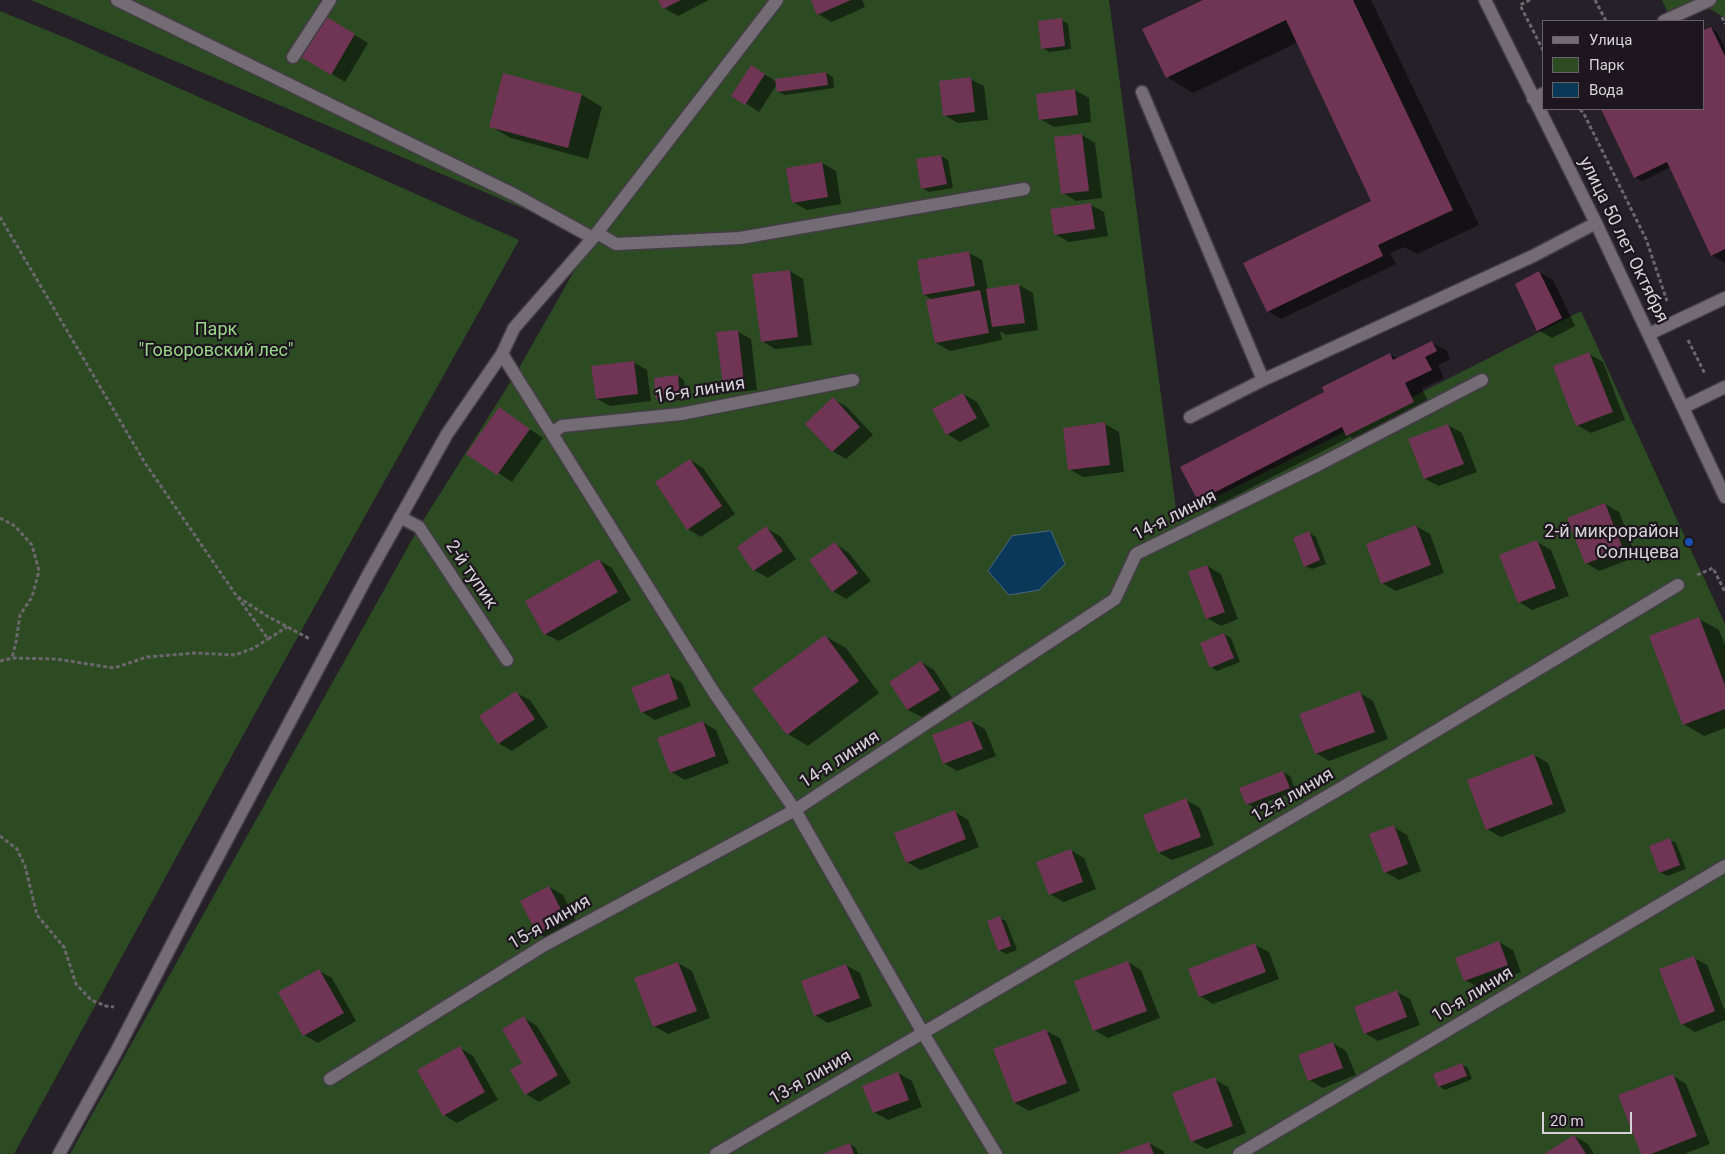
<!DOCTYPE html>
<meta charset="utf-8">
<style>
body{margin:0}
#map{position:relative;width:1725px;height:1154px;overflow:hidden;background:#262028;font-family:Roboto,sans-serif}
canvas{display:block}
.legend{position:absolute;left:1542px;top:20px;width:162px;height:90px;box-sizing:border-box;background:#1d161e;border:1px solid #676168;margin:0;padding:6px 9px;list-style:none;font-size:15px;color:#d6d2d7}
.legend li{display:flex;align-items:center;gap:10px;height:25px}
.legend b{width:25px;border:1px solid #676168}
.scale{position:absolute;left:1542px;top:1112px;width:90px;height:22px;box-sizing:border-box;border:2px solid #d6d2d7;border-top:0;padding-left:6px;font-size:15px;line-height:18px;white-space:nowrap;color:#d6d2d7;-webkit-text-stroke:4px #1d161e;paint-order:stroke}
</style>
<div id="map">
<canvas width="1725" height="1154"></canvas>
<ul class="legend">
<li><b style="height:6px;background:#746c75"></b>Улица</li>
<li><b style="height:14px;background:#2c4b23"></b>Парк</li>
<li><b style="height:14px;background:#0a3859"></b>Вода</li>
</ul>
<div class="scale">20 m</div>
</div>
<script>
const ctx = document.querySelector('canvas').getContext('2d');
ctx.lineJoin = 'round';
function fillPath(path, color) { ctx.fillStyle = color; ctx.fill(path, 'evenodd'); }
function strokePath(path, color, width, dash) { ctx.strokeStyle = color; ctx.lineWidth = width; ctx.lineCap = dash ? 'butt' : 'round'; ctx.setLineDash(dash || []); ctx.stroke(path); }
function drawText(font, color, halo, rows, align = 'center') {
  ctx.font = font + ' Roboto,sans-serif'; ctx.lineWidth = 4.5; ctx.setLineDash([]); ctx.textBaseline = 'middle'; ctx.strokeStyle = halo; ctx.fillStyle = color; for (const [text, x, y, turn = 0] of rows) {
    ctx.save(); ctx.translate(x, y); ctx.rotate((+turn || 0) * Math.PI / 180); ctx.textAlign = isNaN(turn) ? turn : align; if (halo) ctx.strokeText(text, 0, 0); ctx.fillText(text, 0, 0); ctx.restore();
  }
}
const green = new Path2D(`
 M31 0H1109L1177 517 1581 311 1725 624V1154H70L419 527 516 373 593 238Z
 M1662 0H1725V18L1707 7 1669 15Z
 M0 11 71 40 519 240 252 719 14 1154H0Z`);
const water = new Path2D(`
 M1051 531 1065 564 1039 590 1009 595 988 571 1012 536Z`);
const shadow = new Path2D(`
 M660 0H709L678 16 664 8Z
 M812 0H862L865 7 832 22 818 14Z
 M1206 0H1371L1479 225 1417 254 1404 247 1390 253 1396 264 1281 319 1268 311 1374 204 1298 42 1193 93 1167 77Z
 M326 18 368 43 345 82 302 56Z
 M1062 20 1068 24 1071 49 1049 52 1042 48Z
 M1711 28 1717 32 1725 48V263L1712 255 1671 167 1642 181 1635 177 1602 109H1704V32Z
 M751 66 777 82 776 80 826 73 833 77 834 88 785 95 778 92 777 84 759 112 733 95Z
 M970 79 984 86 988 120 958 123 944 115Z
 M1075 90 1089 98 1091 122 1054 127 1040 119Z
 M582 95 602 107 588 159 511 138 490 126Z
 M1082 135 1095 143 1102 198 1076 201 1063 193Z
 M941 156 948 160 953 188 929 192 922 188 917 160Z
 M822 163 836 171 841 204 807 210 793 202Z
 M1091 205 1104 212 1108 236 1069 242 1055 234Z
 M969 253 982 260 988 290 1019 285 1033 293 1038 330 1006 335 1000 331 1002 340 950 351 936 343 934 300 924 295Z
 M790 271 803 279 812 345 775 349 762 341Z
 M1539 272 1553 280 1575 326 1552 338 1538 330Z
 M737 331 751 339 757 390 738 392 724 384Z
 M1432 343 1446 350 1450 359 1438 365 1444 378 1422 389 1434 413 1368 447 1350 437 1212 508 1199 500 1390 354 1398 359Z
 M1589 354 1603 362 1625 420 1591 433 1577 425Z
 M633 362 647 370 651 401 610 406 597 399Z
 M678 376 684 380 686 399 664 402 657 398Z
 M963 394 977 402 990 426 960 442 947 434Z
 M833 399 847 407 873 435 846 459 832 451Z
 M512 417 543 438 512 482 468 453Z
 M1105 424 1119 432 1124 472 1083 477 1069 469Z
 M1448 425 1462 433 1477 472 1439 486 1425 479Z
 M690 460 703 468 735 514 701 537 688 529Z
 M1605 504 1619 512 1636 557 1599 571 1586 563Z
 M1416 526 1430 534 1444 573 1396 591 1382 583Z
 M766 528 780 536 796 559 768 578 754 570Z
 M1309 533 1316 537 1326 564 1312 569 1305 566Z
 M1537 542 1551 550 1569 596 1532 610 1519 602Z
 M835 544 848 552 871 581 846 599 833 591Z
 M599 560 612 568 631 600 559 641 545 634Z
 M1207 566 1221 574 1238 619 1221 626 1207 618Z
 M1699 619 1719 630 1725 645V728L1704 736 1684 724Z
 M1224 634 1231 638 1240 662 1217 671 1211 667Z
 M825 636 846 648 879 693 808 746 788 734Z
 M921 662 934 670 952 698 922 717 908 710 890 682Z
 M669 675 682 683 691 706 655 720 642 712Z
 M516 693 530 700 548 727 512 751 498 743Z
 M1360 693 1373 701 1388 739 1329 761 1316 753Z
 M971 721 985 729 996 756 957 771 944 763Z
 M703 722 716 730 729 763 685 780 671 772Z
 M1534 755 1548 763 1566 812 1501 837 1487 829Z
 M1283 772 1290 776 1296 791 1253 807 1247 804Z
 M1186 800 1200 808 1214 845 1172 860 1159 853Z
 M955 812 968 820 979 847 921 870 907 862Z
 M1394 827 1407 835 1421 871 1399 880 1385 872Z
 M1670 840 1676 843 1686 869 1667 876 1660 872Z
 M1070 850 1084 858 1096 889 1064 902 1050 894Z
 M549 887 563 895 579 927 551 941 538 933Z
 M1000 918 1006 921 1017 950 1006 954 999 950Z
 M1499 942 1513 950 1521 972 1479 988 1465 980Z
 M1255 945 1269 952 1279 979 1213 1004 1200 996Z
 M1694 958 1707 965 1725 1011V1020L1695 1032 1682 1024Z
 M1128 962 1141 970 1160 1018 1108 1038 1094 1030Z
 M678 963 692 971 710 1018 668 1034 654 1026Z
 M846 965 860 973 872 1006 828 1023 815 1015Z
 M319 971 332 978 356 1021 318 1043 304 1035Z
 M1397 992 1410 999 1420 1025 1378 1041 1365 1033Z
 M524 1018 537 1026 571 1083 539 1102 526 1094Z
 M1046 1031 1060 1038 1080 1091 1029 1111 1015 1103Z
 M1333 1043 1346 1051 1356 1075 1323 1088 1309 1080Z
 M460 1048 473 1056 498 1100 457 1123 444 1115Z
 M1461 1064 1468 1068 1472 1079 1445 1090 1439 1086Z
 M898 1073 912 1081 922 1107 888 1120 874 1112Z
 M1673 1076 1686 1084 1710 1144 1684 1154H1642Z
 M1214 1079 1228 1087 1246 1133 1206 1149 1192 1141Z
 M1574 1136 1588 1144 1594 1154H1546Z
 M1149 1143 1163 1151 1164 1154H1120Z
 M850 1144 856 1148 858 1154H825Z`);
const building = new Path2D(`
 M658 0H681L663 9Z
 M811 0H851L817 15Z
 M1203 0H1353L1453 210 1378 245 1383 256 1267 312 1243 263 1371 201 1286 20 1166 78 1142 29Z
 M325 16 355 34 331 75 301 57Z
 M1062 18 1065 46 1041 49 1038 21Z
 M1711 27 1725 56V249L1711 256 1667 162 1634 178 1601 109H1704V30Z
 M751 65 765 74 745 105 731 96Z
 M826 72 828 85 777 92 775 79Z
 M503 73 582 94 568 148 489 127Z
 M971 77 975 112 943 116 939 81Z
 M1075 89 1078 115 1039 120 1036 94Z
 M1082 134 1089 191 1061 194 1054 137Z
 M941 155 947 184 921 189 916 159Z
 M822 162 828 197 792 203 786 168Z
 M1091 203 1095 229 1054 235 1050 209Z
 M969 251 975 286 923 295 917 260Z
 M790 270 798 337 761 342 752 274Z
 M1539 271 1562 318 1537 331 1515 284Z
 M1019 284 1025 323 992 327 986 289Z
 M980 290 989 333 935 343 926 300Z
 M738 330 744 383 723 385 716 332Z
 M1432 341 1437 351 1425 357 1432 370 1405 383 1414 402 1346 436 1342 427 1198 501 1180 467 1324 392 1322 387 1390 353 1393 360Z
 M1589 352 1613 412 1576 426 1553 366Z
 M634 361 638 394 596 399 591 366Z
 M678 375 680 396 656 399 654 378Z
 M963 393 977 418 946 435 932 409Z
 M833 397 860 427 832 452 805 424Z
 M499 407 530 429 497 475 466 454Z
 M1105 422 1110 465 1068 470 1063 428Z
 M1448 424 1464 464 1424 479 1408 439Z
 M690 459 722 506 687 530 655 482Z
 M1605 503 1623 549 1585 564 1567 518Z
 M1416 525 1431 565 1381 584 1366 544Z
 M766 526 783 551 753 571 737 547Z
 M1309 531 1320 560 1304 567 1293 538Z
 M1537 540 1556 588 1518 603 1499 555Z
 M835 542 858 573 832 592 809 560Z
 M599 559 618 592 544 635 525 601Z
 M1207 565 1225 612 1206 619 1188 572Z
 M1699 617 1725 685V709L1683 725 1649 636Z
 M1224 633 1234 658 1210 668 1200 643Z
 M825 635 859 681 787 735 752 689Z
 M921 661 940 690 907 710 889 682Z
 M669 673 678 699 641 713 631 688Z
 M516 691 535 719 498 744 479 716Z
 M1360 691 1375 732 1315 754 1299 714Z
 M971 720 983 749 943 764 932 735Z
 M703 721 716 756 670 773 657 738Z
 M1534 754 1553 804 1486 830 1467 780Z
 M1283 771 1290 788 1246 805 1239 788Z
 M1186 798 1201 837 1158 853 1143 815Z
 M955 810 966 839 906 863 894 833Z
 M1394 825 1408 864 1384 873 1369 834Z
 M1670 838 1680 865 1659 873 1649 846Z
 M1071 849 1083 882 1049 895 1036 862Z
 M549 886 566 919 537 934 520 901Z
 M1000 916 1011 946 998 951 987 921Z
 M1499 941 1508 965 1464 981 1455 958Z
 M1255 943 1266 972 1199 997 1188 969Z
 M1694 956 1715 1011 1681 1025 1659 969Z
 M1128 961 1147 1011 1093 1031 1074 981Z
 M678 962 697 1011 653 1027 634 978Z
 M846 964 860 998 814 1016 801 981Z
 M319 969 344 1013 303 1036 278 992Z
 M1397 990 1407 1017 1364 1034 1354 1007Z
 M524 1016 558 1075 525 1095 510 1070 522 1063 502 1029Z
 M1046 1029 1067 1083 1014 1103 993 1049Z
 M1333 1042 1343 1068 1308 1081 1298 1055Z
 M460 1046 485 1092 443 1116 417 1070Z
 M1462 1063 1467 1076 1438 1087 1433 1074Z
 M898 1072 909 1100 873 1113 862 1086Z
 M1673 1074 1697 1136 1651 1154H1641L1618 1095Z
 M1215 1077 1233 1126 1191 1142 1172 1093Z
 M1574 1135 1586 1154H1544Z
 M1149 1142 1154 1154H1117Z
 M850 1143 854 1154H822Z`);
const path = new Path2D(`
 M1530 0 1520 5 1544 52
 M1595 0 1606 21
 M1722 17 1725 24
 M1580 109 1584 114 1646 239 1667 301
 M0 217 145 463 236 595 268 639 287 627
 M1688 340 1705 374
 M0 518 15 526 32 545 39 571 32 597 20 615 16 642 12 658
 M1697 575 1713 568 1725 592
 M238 597 267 616 310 639
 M0 661 12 658 56 659 114 668 147 657 196 653 235 655 254 648 268 639
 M0 836 17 849 25 866 37 915 64 947 76 984 91 1000 106 1006 114 1007`);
const minor = new Path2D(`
 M117 0 515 195 593 238
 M1485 0 1596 223 1725 497
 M1664 21 1710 0
 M293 57 330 0
 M1142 92 1263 380
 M1533 99 1544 93
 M597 233 616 244 740 238 1024 189
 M1649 334 1725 298
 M502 354 713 691 795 810 923 1033 996 1154
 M1684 407 1725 387
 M1190 417 1263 380 1533 256 1596 223
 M552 433 562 426 681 414 853 380
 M400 517 419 527 507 660
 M330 1079 543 946 795 810 1115 599 1136 554 1318 465 1482 380
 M59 1154 116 1052 199 892 368 575 447 434 502 354 514 328 593 238 777 0
 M716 1154 1343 787 1678 585
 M1239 1154 1725 866`);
const markers = [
 [1689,542,5,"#1a4fb4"]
];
const streetNames = [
 ["улица 50 лет Октября",1623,240,64],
 ["16-я линия",700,391,-9],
 ["14-я линия",1175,516,-27],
 ["2-й тупик",471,575,56],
 ["14-я линия",840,760,-33],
 ["12-я линия",1293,796,-30],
 ["15-я линия",550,923,-30],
 ["10-я линия",1473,995,-31],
 ["13-я линия",811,1078,-30]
];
const parkNames = [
 ["Парк",216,330],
 ["\"Говоровский лес\"",216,351]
];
const poiNames = [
 ["2-й микрорайон",1679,532],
 ["Солнцева",1679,553]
];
fillPath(green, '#2c4b23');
fillPath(water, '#0a3859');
strokePath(water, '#47667f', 1);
fillPath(shadow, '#0007');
fillPath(building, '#703454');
strokePath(minor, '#433d44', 15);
strokePath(path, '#6c676d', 3, [4, 2.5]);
strokePath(minor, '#746c75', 12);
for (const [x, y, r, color] of markers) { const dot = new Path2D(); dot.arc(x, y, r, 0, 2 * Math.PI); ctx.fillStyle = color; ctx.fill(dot); strokePath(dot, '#1d161e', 2); }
drawText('18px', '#d6d2d7', '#1d161e', streetNames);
drawText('18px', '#99d687', '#1d161e', parkNames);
drawText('18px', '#d6d2d7', '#1d161e', poiNames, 'right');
</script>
